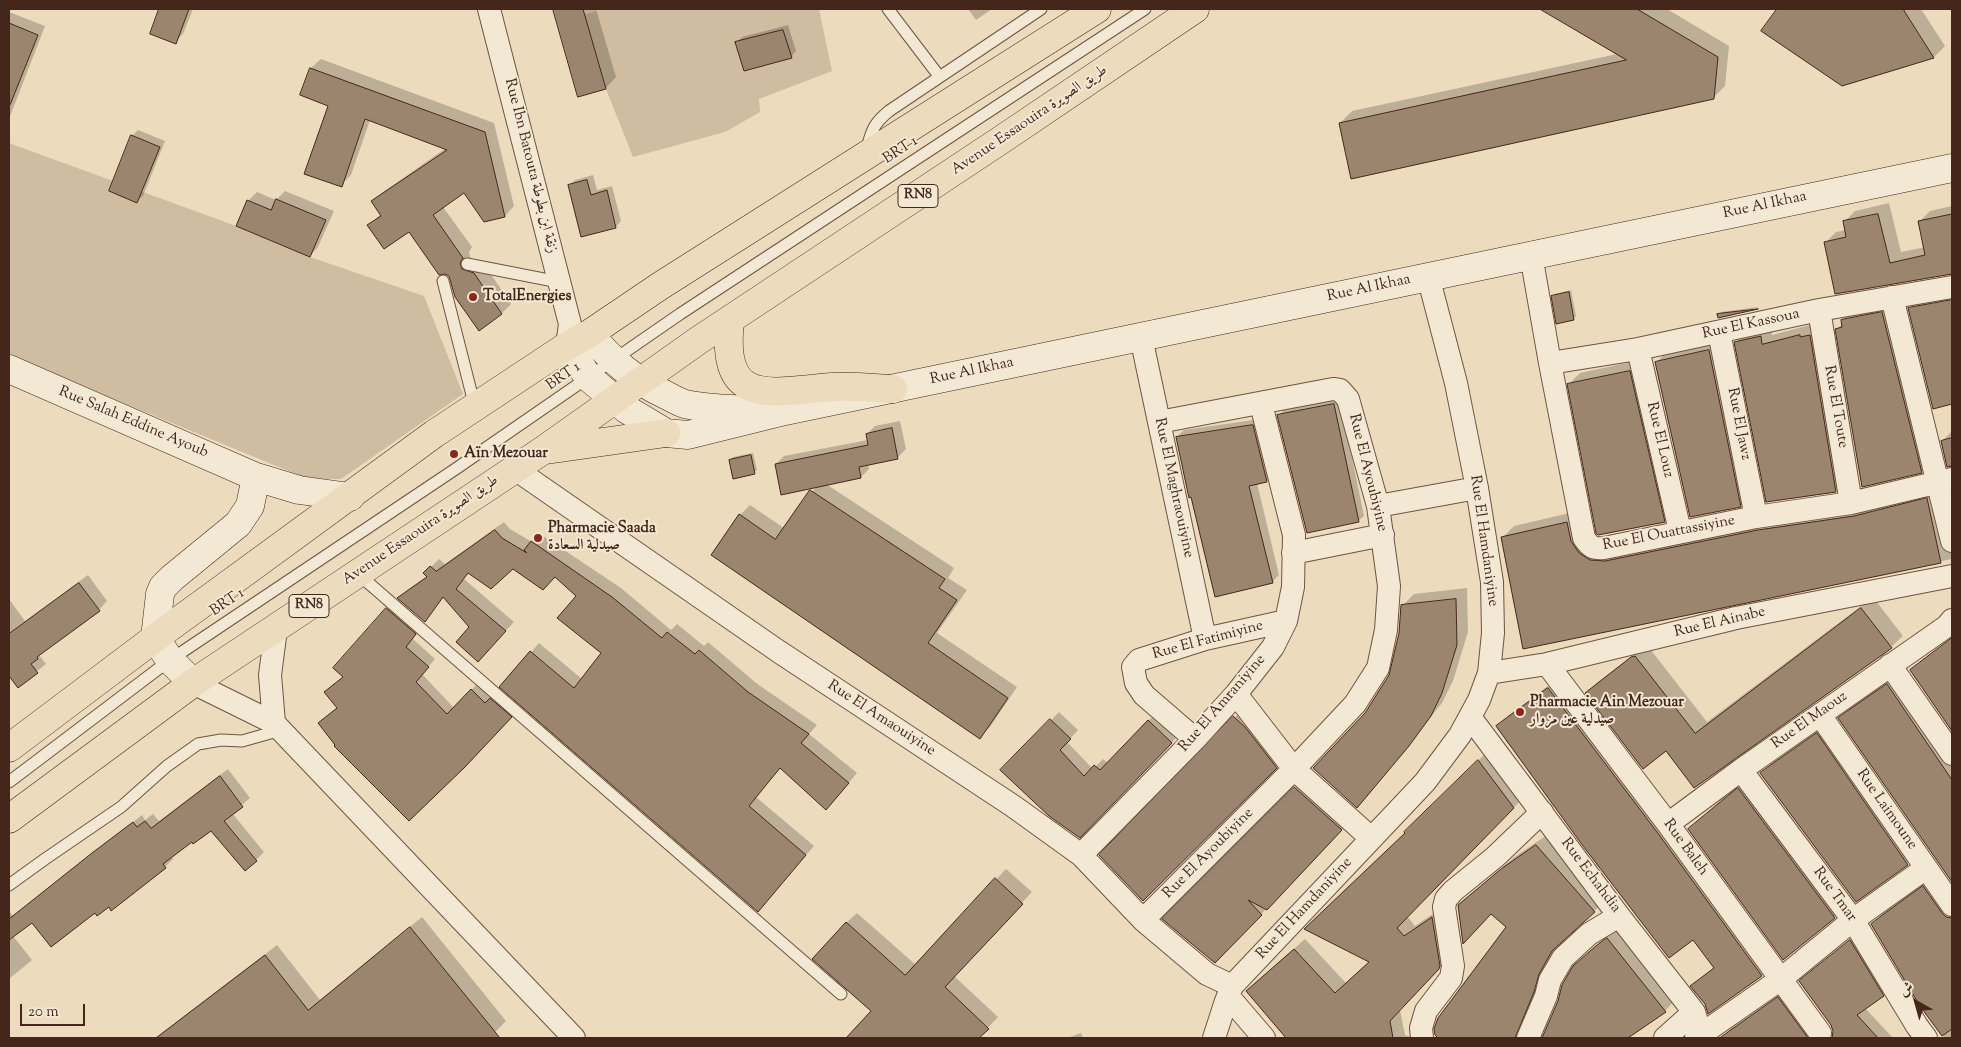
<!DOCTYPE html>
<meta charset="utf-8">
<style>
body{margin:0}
#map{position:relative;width:1961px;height:1047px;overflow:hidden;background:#eddbbd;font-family:"Sorts Mill Goudy",Amiri,serif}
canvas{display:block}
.frame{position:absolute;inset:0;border:10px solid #44271a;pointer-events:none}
.north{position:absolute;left:1891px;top:977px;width:50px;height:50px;-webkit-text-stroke:4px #f3e8d4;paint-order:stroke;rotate:322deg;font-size:14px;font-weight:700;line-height:20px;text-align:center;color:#44271a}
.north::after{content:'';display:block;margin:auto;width:18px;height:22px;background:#44271a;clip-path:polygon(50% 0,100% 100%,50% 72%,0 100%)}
.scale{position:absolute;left:20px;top:1004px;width:65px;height:22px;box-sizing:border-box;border:2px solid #44271a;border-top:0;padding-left:6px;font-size:15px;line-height:18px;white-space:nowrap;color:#44271a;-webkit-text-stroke:4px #f3e8d4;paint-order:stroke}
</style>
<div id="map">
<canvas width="1961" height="1047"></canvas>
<div class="frame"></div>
<div class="north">ش</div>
<div class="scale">20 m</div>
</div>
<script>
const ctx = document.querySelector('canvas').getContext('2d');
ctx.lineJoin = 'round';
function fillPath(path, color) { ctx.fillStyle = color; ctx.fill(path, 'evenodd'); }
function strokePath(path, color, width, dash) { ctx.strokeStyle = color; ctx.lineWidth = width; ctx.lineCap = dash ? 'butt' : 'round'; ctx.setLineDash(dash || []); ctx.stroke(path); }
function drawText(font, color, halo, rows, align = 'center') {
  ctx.font = font + ' "Sorts Mill Goudy",Amiri,serif'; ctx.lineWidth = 4; ctx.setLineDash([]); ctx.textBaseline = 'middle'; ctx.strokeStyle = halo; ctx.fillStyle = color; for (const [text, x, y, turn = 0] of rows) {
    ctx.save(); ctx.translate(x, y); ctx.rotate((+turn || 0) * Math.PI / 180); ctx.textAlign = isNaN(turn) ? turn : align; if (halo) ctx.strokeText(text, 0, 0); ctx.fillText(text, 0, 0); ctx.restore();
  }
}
const green = new Path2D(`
 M601 9H819L832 71 759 99 760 112 725 132 633 157 606 89 584 15Z
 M9 143 236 226 310 257 424 296 463 394 341 479H308L9 356Z`);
const shadow = new Path2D(`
 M160 9H193L183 34 175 42 151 33Z
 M554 9H596L616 77 606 88 579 96Z
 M968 9H992L976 20Z
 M1542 9H1667L1729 46 1725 86 1713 98 1340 123 1352 111 1617 54Z
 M1779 9H1921L1945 46 1934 57 1842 84 1763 30Z
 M9 12 45 26 9 119Z
 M788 25 796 51 791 57 736 43 742 37Z
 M321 59 494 123 514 206 505 216 465 192 443 207 472 247 469 252 471 260 484 264 511 304 502 313 409 230 369 225 381 214 373 201 383 192 446 148 370 120 351 175 341 185 330 105 302 94 311 68Z
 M138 130 165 141 143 196 137 201 132 136Z
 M593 175 597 190 612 186 621 221 616 227 570 185 575 180Z
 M285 191 334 211 318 247 310 256 248 201 257 192 276 200Z
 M1889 203 1901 252 1925 247 1919 222 1930 211 1952 206V273L1836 292 1825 243 1836 232 1846 230 1844 222 1855 211Z
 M1571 290 1576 316 1574 318 1553 296 1555 294Z
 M1952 292V403L1934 407 1910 308 1920 297Z
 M1894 301 1933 460 1921 472 1837 329 1843 323 1842 320 1854 308Z
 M1758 307 1757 308 1719 317 1721 312Z
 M1810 325V327L1820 325 1846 480 1835 491 1736 342 1746 332 1771 326 1772 335Z
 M1721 339 1752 494 1740 506 1656 363 1667 351Z
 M1641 360 1675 510 1664 521 1569 384 1580 373Z
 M1340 399 1364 516 1358 521 1279 415 1284 410Z
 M1260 419 1274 474 1267 481 1257 483 1279 575 1272 582 1177 437 1184 430Z
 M900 421 906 449 898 457 868 464 869 469 861 477 826 484 954 568 948 578 967 590 937 633 1017 687 990 727 980 737 740 515 750 505 784 528 816 487 776 464 784 456 868 440 867 434 875 426Z
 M1952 431V465H1948L1942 441Z
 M753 453 757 470 754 472 730 460 733 457Z
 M1939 488 1952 538V559L1695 613 1503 537 1514 526 1578 511 1590 542Z
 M504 522 510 529 532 542 540 534 621 588 671 630 677 624 704 646 708 642 756 683 817 725 809 734 857 773 834 800 781 767 756 797 814 846 758 910 501 687 539 643 582 679 603 653 578 596 555 576 513 568 469 573 464 579 514 622 486 652 471 627 445 596 425 620 399 598 407 590 427 576 425 573 439 559 445 564Z
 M88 575 107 601 99 610 45 649 39 655 46 664 18 686 9 673V599L25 621Z
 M1467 588 1468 632 1453 681 1442 703 1368 795 1357 806 1366 714 1390 676 1400 633 1402 606 1414 594Z
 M1873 597 1903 636 1891 647 1667 749 1587 693 1598 682 1647 645 1707 722Z
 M394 602 422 627 413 639 435 659 422 674 454 708 478 683 518 710 472 758 327 716 338 707 325 692 344 676 387 609Z
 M1952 637V729L1911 670 1922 660Z
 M1898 674 1952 751V880L1840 718 1851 707Z
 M1560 677 1773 964 1762 975 1709 1012 1706 1004 1692 986 1714 967 1693 938 1497 726 1509 715Z
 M1246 706 1287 755 1143 899 1101 855Z
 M1059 712 1078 730 1067 742 1093 769 1103 759 1108 763 1156 713 1179 735 1079 836 1002 770Z
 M1829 723 1919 852 1907 864 1856 900 1761 773 1773 762Z
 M1489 750 1524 797 1407 916 1415 926 1443 907 1449 957 1400 1010 1405 1035 1415 1038H1288L1247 991 1305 939 1346 983 1370 962 1406 833 1416 821Z
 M228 769 250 798 232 813 264 852 256 860 211 829 192 840 171 857 173 859 165 867 109 905 95 911 32 921 13 936 32 960 9 979V911L13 916 142 815 145 820 153 814 159 821Z
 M1307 776 1353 818 1227 950 1164 919Z
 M1750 778 1846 905 1834 917 1689 829 1723 798Z
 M1547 835 1601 905 1563 938 1549 961 1532 1038H1439L1436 1034 1508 927 1491 913 1459 906 1513 858Z
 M1006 869 1032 892 954 976 998 1017 978 1038H847L873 1011 846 923 857 913 916 965Z
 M1934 876 1952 900V1038H1945L1921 1005 1872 924 1883 913Z
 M422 917 506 1021 492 1035 495 1038H155L277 945 320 1000Z
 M1618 928 1675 1000 1665 1011 1625 1038H1544L1559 1002 1586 956 1609 934Z
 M1858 933 1891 988 1865 1008 1893 1038H1833L1834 1032 1808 974Z
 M1787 990 1820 1038H1722L1730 1029Z
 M1081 1033 1083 1038H1067Z`);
const building = new Path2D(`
 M159 9H189L176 44 150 34Z
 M553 9H583L606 89 578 97Z
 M1540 9H1637L1718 57 1714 99 1351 179 1339 123 1626 60Z
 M1777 9H1903L1934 58 1842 86 1761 31Z
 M9 23 38 35 10 105H9Z
 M783 30 792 58 744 71 735 42Z
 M310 68 485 132 505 217 484 222 464 193 433 215 463 258 460 263 462 269 474 273 502 314 479 331 455 297 449 276 445 274 439 275 409 232 384 249 367 225 381 216 371 201 447 150 365 119 342 187 304 174 328 106 300 95Z
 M131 135 160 147 137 203 109 191Z
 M587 180 591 195 607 190 616 228 581 237 568 185Z
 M276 199 326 220 310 257 236 226 247 200 271 210Z
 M1878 214 1890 263 1925 255 1918 221 1952 214V274L1835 294 1824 242 1846 237 1843 221Z
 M1569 292 1574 320 1556 324 1551 296Z
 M1952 300V404L1933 409 1908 308Z
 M1758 309 1718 318 1717 314Z
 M1882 312 1922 473 1862 487 1835 329 1842 327 1841 320Z
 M1800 335V337L1810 335 1836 492 1766 502 1734 342 1761 336 1762 344Z
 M1709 350 1741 507 1690 517 1655 362Z
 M1630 371 1665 522 1598 535 1596 533 1567 384Z
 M1334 404 1359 522 1307 533 1277 415Z
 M1253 425 1267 482 1249 486 1273 583 1215 597 1191 497 1189 498 1176 437Z
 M892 428 898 459 859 467 861 478 781 495 775 464 868 445 866 434Z
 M1952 438V466L1947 467 1941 441Z
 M751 455 755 474 733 479 729 460Z
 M810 490 945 579 939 588 957 600 928 643 1008 698 980 739 711 555 739 514 775 539Z
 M1927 498 1941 563 1523 649 1501 537 1567 522 1571 541 1579 553 1590 560 1605 561 1758 530 1854 516Z
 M495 530 502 538 527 553 524 550 531 541 612 597 662 638 667 632 695 654 699 650 748 692 809 734 801 743 849 783 826 810 780 768 749 806 806 855 758 912 499 687 530 651 574 688 601 653 557 618 576 596 555 577 543 590 513 569 491 589 468 573 456 589 506 631 478 662 456 642 469 627 443 597 425 622 397 598 427 577 423 573 430 566 436 571Z
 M79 583 100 611 37 657 38 659 31 664 38 673 18 688 9 676V634Z
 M1456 599 1457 645 1442 693 1431 716 1409 746 1357 808 1313 768 1365 713 1389 675 1399 633 1401 605Z
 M386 608 416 634 406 647 429 667 416 682 447 714 471 689 485 703 490 698 512 717 465 767 409 821 334 746 335 745 318 723 337 708 324 692 343 677 333 668Z
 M1861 608 1892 648 1694 788 1666 751 1643 769 1585 693 1631 657 1635 656 1695 733Z
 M1952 638V731L1910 670Z
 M1887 684 1952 780V882L1838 718Z
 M1548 688 1657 832 1762 976 1708 1014 1705 1004 1690 986 1714 968 1693 940 1669 958 1583 846 1496 726Z
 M1233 716 1245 727 1277 768 1143 901 1099 855Z
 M1050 719 1071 739 1060 750 1084 776 1094 765 1100 770 1148 720 1172 743 1080 838 1049 816 1000 770Z
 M1817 733 1908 865 1856 902 1760 773Z
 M1478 760 1514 808 1397 928 1404 936 1432 917 1440 966 1439 969 1390 1021 1393 1038H1286L1246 991 1294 949 1335 993 1369 962 1304 929 1405 833 1404 832Z
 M220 776 243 807 224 821 257 861 245 871 211 831 193 844 192 842 163 864 166 868 111 911 109 907 97 916 95 913 51 947 32 923 9 940V919L92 853 133 822 137 827 145 821 151 828Z
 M1294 787 1342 830 1267 910 1248 900 1262 915 1215 963 1162 919Z
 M1738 788 1835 918 1783 960 1688 829Z
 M1536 845 1595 912 1552 951 1539 974 1534 992 1515 1038H1438L1435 1035 1434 1029 1438 1018 1506 927 1491 914 1463 944 1458 905 1501 869Z
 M995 878 1023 904 945 987 989 1029 979 1038H846L871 1011 812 959 846 922 905 975Z
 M1923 886 1942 913 1946 917 1952 918V1029L1942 1036 1920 1006 1871 924Z
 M410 927 500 1038H156L265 955 308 1010Z
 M1607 938 1666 1012 1628 1038H1542L1558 1001 1562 985 1573 966 1597 945Z
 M1850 940 1884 996 1857 1015 1878 1038H1832L1833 1031 1831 1025 1799 981Z
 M1778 997 1808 1038H1720Z`);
const lane = new Path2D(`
 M888 9 939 76
 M866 151C872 131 872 125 889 111L1041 9
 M467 264 559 282
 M443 281 475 407
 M357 573 841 994
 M9 782 170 660 457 468 680 314 1145 9
 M9 885 45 859 121 807 167 766 198 744 221 740 242 741 281 730`);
const street = new Path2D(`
 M489 9 570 324 567 346
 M1531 255 1550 363 1584 538C1590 547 1593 549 1604 548L1756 517 1851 503 1952 479
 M1892 297 1952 541
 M1819 310 1851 503
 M1719 332 1756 517
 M1141 337 1205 639
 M1638 349 1680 531
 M1550 363 1638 349 1819 310 1952 287
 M515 469 778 651 1013 806 1081 855 1143 920 1207 974 1232 986
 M1378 506 1477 488
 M1293 553 1383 535
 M1547 664 1668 824 1820 1033
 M1890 665 1952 754
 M1489 673 1547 664 1736 618 1952 576
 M193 683 274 723 574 1038
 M1236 694 1294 769 1371 838
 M1820 715 1952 905
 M1470 717 1619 916 1694 1012 1702 1038
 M274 723 270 675 276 629
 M1195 739 1144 695 1136 683 1133 667 1139 660 1205 639 1286 621
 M1741 770 1853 920 1917 1026 1926 1038
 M1668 824 1741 770 1947 626 1952 620
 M1081 855 1195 739 1236 694 1273 647 1286 621 1293 587 1294 535 1261 404
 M1143 920 1294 769 1355 704 1378 668 1386 630 1389 586 1378 506 1348 399 1340 390 1333 389 1159 422
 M1228 996 1264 1038
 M1214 1038 1226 1001 1232 986 1425 782 1460 735 1479 700 1489 673 1493 633 1492 582 1477 488 1456 383 1428 276
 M1422 1038 1421 1028 1426 1011 1451 978 1453 966 1444 907 1446 899 1453 891 1495 857 1542 812
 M1528 1038 1546 996 1550 980 1563 958 1589 934 1619 916
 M1665 1038 1694 1012
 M1696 1038 1781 979 1853 920 1926 868`);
const secondary = new Path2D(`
 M589 334C611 359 633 380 664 394 670 397 678 402 685 404 707 409 728 409 750 410
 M567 346 589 378 626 409 666 433 688 435 785 411 1952 168
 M9 369 256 477 299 490 350 497
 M193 683 170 660 155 638 160 594 163 587 172 578 238 524 250 506 256 477`);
const primary = new Path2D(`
 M730 321C720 408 770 392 832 387 852 386 873 388 893 389
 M546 450 666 433
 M9 748 155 638 434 434 567 346 589 334 660 286 1097 9
 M9 819 193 683 542 451 699 340 1001 140 1195 9`);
const markers = [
 [473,297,5,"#8f2418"],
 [454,454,5,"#8f2418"],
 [538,538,5,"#8f2418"],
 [1520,712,5,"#8f2418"]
];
const shields = [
 [918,196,40],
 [309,606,40]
];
const shieldNames = [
 ["RN8",918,196],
 ["RN8",309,606]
];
const streetNames = [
 ["Avenue Essaouira طريق الصويرة",1030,121,-34],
 ["BRT 1",901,151,-33],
 ["Rue Ibn Batouta زنقة ابن بطوطة",530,166,76],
 ["Rue Al Ikhaa",1765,206,-12],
 ["Rue Al Ikhaa",1369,289,-12],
 ["Rue El Kassoua",1751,325,-12],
 ["Rue Al Ikhaa",972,372,-12],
 ["BRT 1",564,377,-35],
 ["Rue El Toute",1835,407,80],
 ["Rue Salah Eddine Ayoub",133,423,23],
 ["Rue El Jawz",1738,424,79],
 ["Rue El Louz",1659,440,77],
 ["Rue El Ayoubiyine",1367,473,76],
 ["Rue El Maghraouiyine",1173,488,78],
 ["Avenue Essaouira طريق الصويرة",421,531,-34],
 ["Rue El Ouattassiyine",1669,534,-11],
 ["Rue El Hamdaniyine",1483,541,82],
 ["BRT 1",228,603,-34],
 ["Rue El Ainabe",1720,623,-13],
 ["Rue El Fatimiyine",1208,641,-15],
 ["Rue El Amraniyine",1223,704,-49],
 ["Rue El Amaouiyine",881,719,33],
 ["Rue El Maouz",1810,721,-35],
 ["Rue Laimoune",1886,810,55],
 ["Rue Baleh",1685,848,54],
 ["Rue El Ayoubiyine",1209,854,-45],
 ["Rue Echahdia",1590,876,53],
 ["Rue Tmar",1834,895,54],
 ["Rue El Hamdaniyine",1305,909,-47]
];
const poiNames = [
 ["TotalEnergies",483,297],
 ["Aïn Mezouar",464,454],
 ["Pharmacie Saada",548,529],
 ["صيدلية السعادة",548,546],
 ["Pharmacie Ain Mezouar",1530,703],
 ["صيدلية عين مزوار",1530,720]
];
fillPath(green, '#d0bca1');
fillPath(shadow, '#0003');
fillPath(building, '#9c856f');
strokePath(building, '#44271a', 1);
strokePath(lane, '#6e5443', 13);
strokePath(street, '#6e5443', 24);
strokePath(secondary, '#44271a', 29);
strokePath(primary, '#44271a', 29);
strokePath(lane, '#f3e8d4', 11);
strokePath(street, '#f3e8d4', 22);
strokePath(secondary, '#f3e8d4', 28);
strokePath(primary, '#eddbbd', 28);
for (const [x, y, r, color] of markers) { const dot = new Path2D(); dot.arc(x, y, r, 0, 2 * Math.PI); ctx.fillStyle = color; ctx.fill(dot); strokePath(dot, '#f3e8d4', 2); }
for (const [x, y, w] of shields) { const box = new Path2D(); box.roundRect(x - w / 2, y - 11.5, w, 23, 4); ctx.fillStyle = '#f3e8d4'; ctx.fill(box); strokePath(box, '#44271a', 1); }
drawText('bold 14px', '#44271a', null, shieldNames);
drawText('15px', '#44271a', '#f3e8d4', streetNames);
drawText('bold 15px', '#44271a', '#f3e8d4', poiNames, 'left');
</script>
